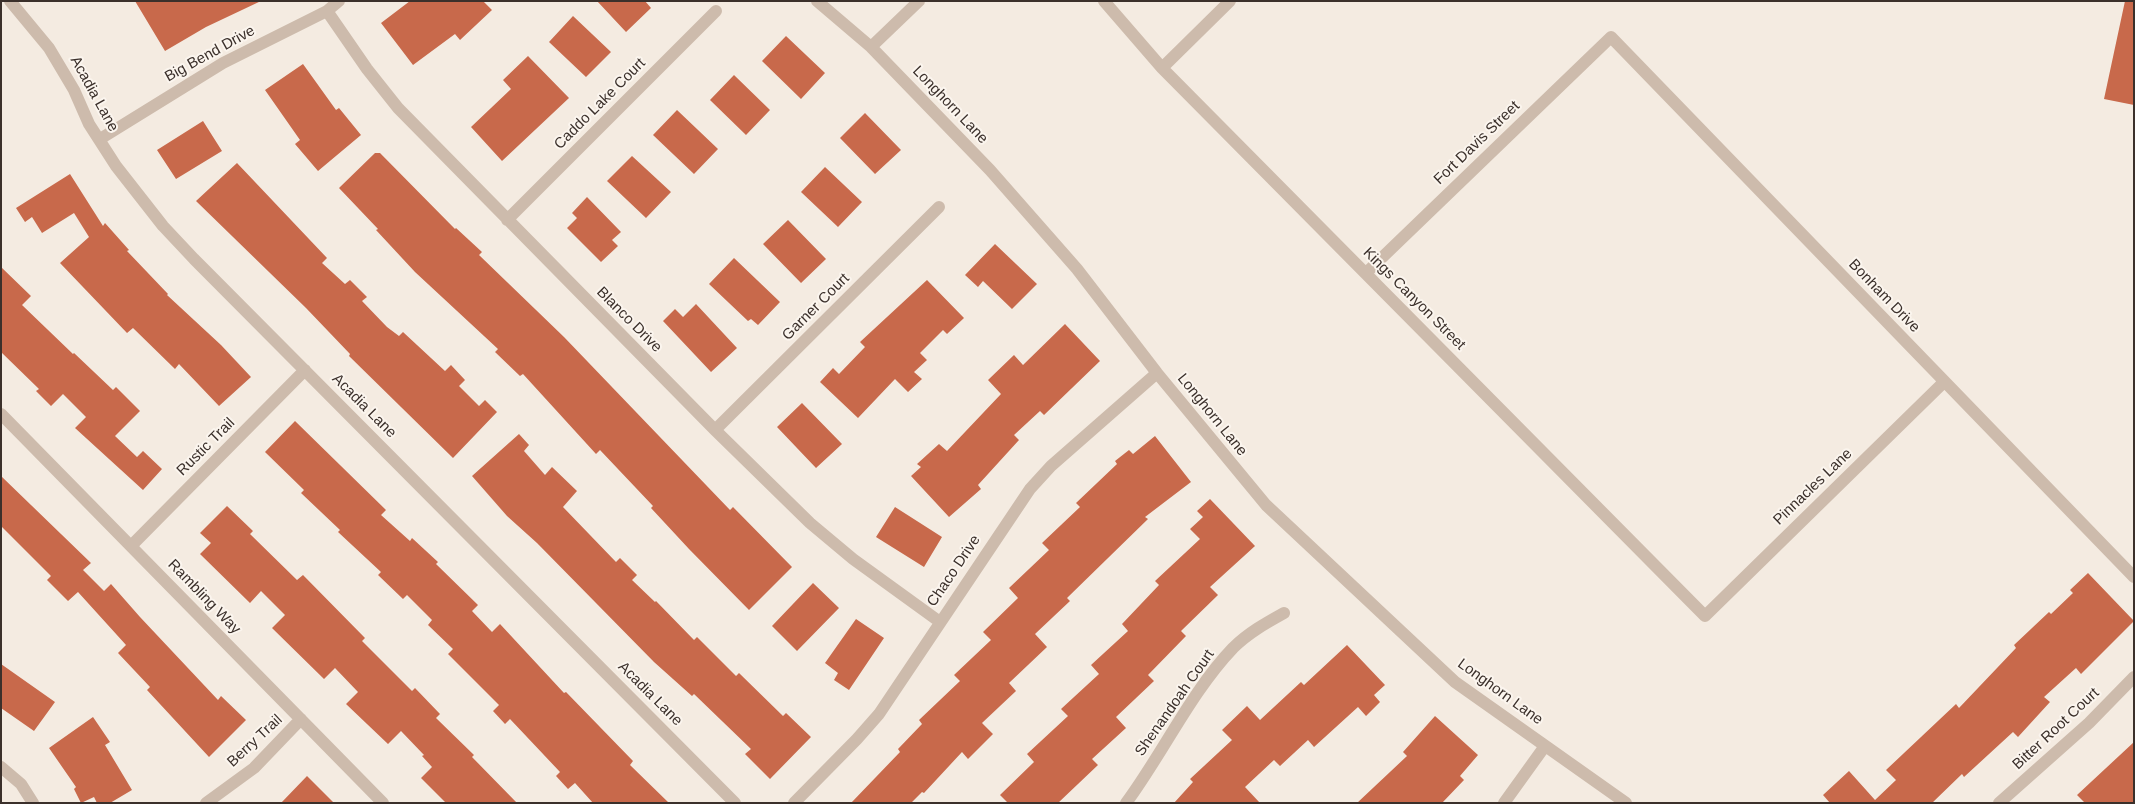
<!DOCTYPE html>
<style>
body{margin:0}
#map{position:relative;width:2135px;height:804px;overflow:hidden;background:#f4ebe1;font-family:Arial,sans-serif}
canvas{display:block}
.frame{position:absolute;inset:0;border:2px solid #3b302b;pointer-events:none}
</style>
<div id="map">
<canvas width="2135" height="804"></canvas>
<div class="frame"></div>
</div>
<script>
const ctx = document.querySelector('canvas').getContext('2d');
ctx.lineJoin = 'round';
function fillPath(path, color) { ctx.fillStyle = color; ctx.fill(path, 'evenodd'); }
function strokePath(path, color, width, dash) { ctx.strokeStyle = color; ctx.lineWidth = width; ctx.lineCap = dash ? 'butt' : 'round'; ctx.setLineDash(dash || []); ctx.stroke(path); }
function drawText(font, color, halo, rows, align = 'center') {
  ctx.font = font + ' Arial,sans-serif'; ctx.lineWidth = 4; ctx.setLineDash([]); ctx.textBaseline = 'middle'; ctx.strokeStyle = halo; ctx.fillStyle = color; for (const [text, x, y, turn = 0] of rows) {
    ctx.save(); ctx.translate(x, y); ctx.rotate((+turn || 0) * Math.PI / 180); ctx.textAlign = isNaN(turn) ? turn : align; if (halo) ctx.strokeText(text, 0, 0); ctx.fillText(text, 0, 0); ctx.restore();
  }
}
const building = new Path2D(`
 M135 1H261L206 27 165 51Z
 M410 1H483L492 10 460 40 455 34 413 65 381 23Z
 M597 1H645L651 8 626 32Z
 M2125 1H2134V105L2104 99Z
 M573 16 611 52 586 77 549 42Z
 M786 36 825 73 801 99 762 61Z
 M528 56 569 98 502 161 471 127 511 89 503 80Z
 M303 64 336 110 339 108 361 135 318 171 295 144 300 140 265 90Z
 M734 75 770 110 746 135 710 100Z
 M677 110 718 149 694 174 653 135Z
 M865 113 901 150 875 174 840 138Z
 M203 121 222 151 176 179 157 150Z
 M375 153H380L455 229 456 228 482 252 479 255 564 337 730 510 733 507 792 567 749 610 689 549 651 508 653 506 600 450 596 454 523 374 520 376 495 352 498 349 415 272 376 230 378 229 339 188Z
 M632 156 671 192 646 218 607 181Z
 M237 163 327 258 322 263 345 284 350 280 367 297 362 301 387 327 399 336 403 332 445 371 451 365 465 380 459 386 479 406 485 400 497 412 453 458 349 356 350 354 306 308 196 201Z
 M825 167 862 202 838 227 801 192Z
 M70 174 103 226 105 223 129 250 127 251 168 294 167 295 221 345 251 377 219 406 179 364 175 369 133 328 127 333 60 263 89 237 74 213 42 233 32 217 25 222 16 208Z
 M587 197 621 232 612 240 618 246 601 262 567 228 577 218 572 213Z
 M788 220 826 259 801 283 763 244Z
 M995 244 1037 284 1012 309 983 281 978 287 965 275Z
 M734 258 780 302 758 325 751 319 748 321 709 284Z
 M1 267 31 296 22 305 73 354 74 353 113 390 116 387 140 411 115 436 137 457 143 451 162 469 143 490 75 428 86 417 63 394 51 406 36 391 39 389 1 352Z
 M927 280 964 318 947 334 943 330 920 353 927 360 914 372 922 379 908 392 895 379 858 418 820 382 833 368 839 374 865 347 860 342Z
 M696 304 737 348 711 372 663 321 675 309 683 317Z
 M1065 324 1100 361 1044 415 1040 411 1014 435 1019 440 978 485 981 489 949 517 911 476 921 467 917 464 939 444 947 451 1001 394 988 380 1014 355 1023 365Z
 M802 403 842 444 816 468 777 427Z
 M295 421 386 510 381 515 410 541 412 538 438 562 436 564 478 605 472 611 492 632 500 624 564 693 566 692 633 761 630 765 669 803H593L575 783 568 789 556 776 560 772 510 719 505 724 493 711 499 705 448 654 453 649 428 625 432 620 407 595 403 599 378 575 381 572 338 532 340 530 301 493 304 490 265 452Z
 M519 434 529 445 524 451 545 475 552 467 577 491 563 507 616 562 620 558 637 575 632 580 655 602 656 601 694 640 697 637 736 676 739 673 783 716 786 713 811 737 770 779 745 754 751 749 694 694 692 696 654 662 537 543 507 516 472 476Z
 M1155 436 1191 482 1145 517 1148 519 1067 598 1070 601 1035 634 1047 647 1009 683 1016 691 982 723 993 734 968 759 962 752 924 793 922 792 911 803H851L900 752 898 749 922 724 919 720 960 681 954 675 991 640 983 632 1018 598 1009 588 1049 550 1042 543 1080 507 1076 503 1117 464 1115 461 1129 450 1133 454Z
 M1 476 91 563 83 570 104 591 111 584 140 617 218 700 221 696 246 720 209 757 147 690 150 687 118 653 126 645 78 592 68 601 47 580 51 576 1 526Z
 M1210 499 1255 546 1210 587 1218 595 1181 631 1186 636 1148 675 1154 681 1116 717 1126 728 1092 759 1098 765 1058 803H1008L1000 795 1034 762 1027 754 1068 716 1061 709 1099 674 1091 665 1128 631 1122 624 1159 585 1155 581 1200 539 1190 529 1203 517 1197 511Z
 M227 506 253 531 250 534 297 580 303 575 365 638 362 641 412 691 415 688 440 714 436 718 474 755 472 757 517 803H446L421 778 432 767 422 756 424 755 401 731 388 744 346 704 358 692 335 668 324 679 272 628 285 615 261 591 250 603 200 554 211 543 200 533Z
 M895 507 942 537 924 567 876 537Z
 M2088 573 2134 621 2081 674 2076 668 2044 697 2050 702 2018 737 2013 732 1964 777 1962 774 1932 803H1830L1823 795 1849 771 1875 800 1896 780 1886 770 1956 704 1959 708 2016 648 2014 645 2049 612 2051 614 2073 593 2070 590Z
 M813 583 839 608 797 651 772 626Z
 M856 619 884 638 849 690 834 680 838 673 825 663Z
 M1347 645 1385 685 1374 695 1380 702 1366 716 1358 707 1314 747 1308 740 1280 766 1274 760 1245 787 1260 803H1174L1193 782 1190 779 1232 740 1222 730 1247 706 1260 720 1301 682 1304 685Z
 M1 664 55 702 34 731 1 708Z
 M1435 716 1478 755 1460 776 1464 780 1442 803H1357L1407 756 1403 752Z
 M93 717 110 742 105 745 132 790 110 803H97L94 797 81 803 74 789 76 787 49 748Z
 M2134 742V803H2085L2077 795Z
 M307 776 334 803H281Z`);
const street = new Path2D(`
 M10 1 49 48 74 90 89 124 116 166 163 226 194 259 735 803
 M817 1 871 47 990 170 1077 269 1157 373 1266 505 1455 682 1626 803
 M1104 1 1162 68 1705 616 1944 382
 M327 11 367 69 398 108 715 430 810 523 853 559 940 622
 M871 47 919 1
 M1162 68 1230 1
 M100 139 223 63 327 11 339 1
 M507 220 716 11
 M1366 273 1611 37 2134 577
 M1 414 383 803
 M715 430 939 207
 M131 546 305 370
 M1 767 21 784 33 803
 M206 803 254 768 301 719
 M794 803 857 739 879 714 1030 489 1051 466 1157 373
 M1126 803C1163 753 1191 692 1233 648 1248 633 1266 623 1284 613
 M1504 803 1545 746
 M1999 803 2089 723 2134 677`);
const streetNames = [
 ["Big Bend Drive",210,54,-29],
 ["Acadia Lane",94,94,61],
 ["Caddo Lake Court",600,104,-45],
 ["Longhorn Lane",950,105,46],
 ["Fort Davis Street",1477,143,-44],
 ["Bonham Drive",1884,296,46],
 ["Kings Canyon Street",1414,299,45],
 ["Garner Court",816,307,-45],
 ["Blanco Drive",629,320,45],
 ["Acadia Lane",364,406,45],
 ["Longhorn Lane",1212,415,51],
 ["Rustic Trail",206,447,-45],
 ["Pinnacles Lane",1813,487,-44],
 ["Chaco Drive",954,571,-56],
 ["Rambling Way",204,597,46],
 ["Longhorn Lane",1500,692,36],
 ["Acadia Lane",650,694,45],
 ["Shenandoah Court",1175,703,-55],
 ["Bitter Root Court",2056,729,-43],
 ["Berry Trail",255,741,-43]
];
fillPath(building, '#c8694b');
strokePath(street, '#cdbbac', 12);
drawText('15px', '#3b302b', '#fbf5ee', streetNames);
</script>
